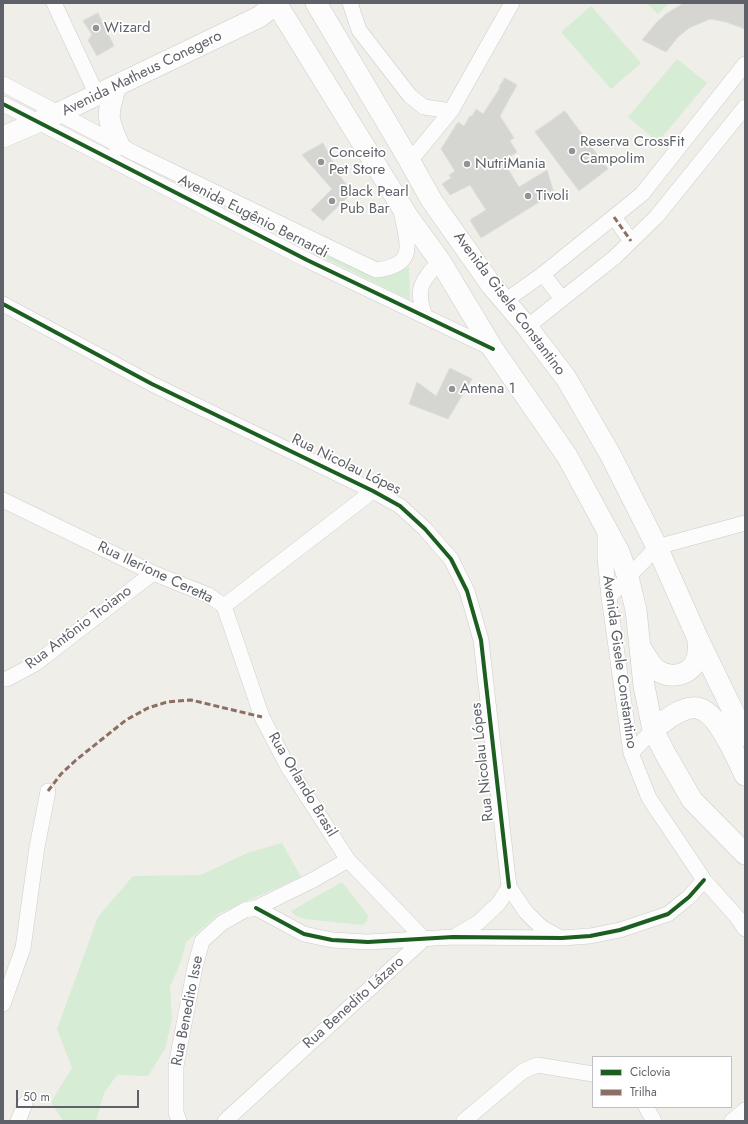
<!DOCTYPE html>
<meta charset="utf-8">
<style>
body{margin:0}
#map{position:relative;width:748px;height:1124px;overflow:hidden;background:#efeee9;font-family:Jost,sans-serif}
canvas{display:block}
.frame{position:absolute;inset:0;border:4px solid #5e6268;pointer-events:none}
.legend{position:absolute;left:592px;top:1056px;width:140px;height:52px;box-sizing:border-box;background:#fff;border:1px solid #bfc0c3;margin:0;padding:5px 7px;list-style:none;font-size:12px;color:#5e6268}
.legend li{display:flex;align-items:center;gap:8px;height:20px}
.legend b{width:20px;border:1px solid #bfc0c3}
.scale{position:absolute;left:16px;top:1090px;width:123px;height:18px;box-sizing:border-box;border:2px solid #5e6268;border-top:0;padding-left:5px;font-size:12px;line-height:14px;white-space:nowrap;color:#5e6268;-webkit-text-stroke:3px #fff;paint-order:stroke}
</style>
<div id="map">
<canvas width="748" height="1124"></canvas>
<div class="frame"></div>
<ul class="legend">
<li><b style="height:5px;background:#1b5e20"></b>Ciclovia</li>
<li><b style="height:5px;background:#8d6e63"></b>Trilha</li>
</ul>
<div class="scale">50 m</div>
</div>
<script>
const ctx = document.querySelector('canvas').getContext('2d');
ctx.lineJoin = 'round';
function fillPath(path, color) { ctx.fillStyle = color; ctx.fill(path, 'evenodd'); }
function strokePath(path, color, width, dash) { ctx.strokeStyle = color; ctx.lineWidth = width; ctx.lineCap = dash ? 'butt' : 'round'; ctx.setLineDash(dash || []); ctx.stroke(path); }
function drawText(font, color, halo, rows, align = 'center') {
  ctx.font = font + ' Jost,sans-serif'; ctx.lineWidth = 3.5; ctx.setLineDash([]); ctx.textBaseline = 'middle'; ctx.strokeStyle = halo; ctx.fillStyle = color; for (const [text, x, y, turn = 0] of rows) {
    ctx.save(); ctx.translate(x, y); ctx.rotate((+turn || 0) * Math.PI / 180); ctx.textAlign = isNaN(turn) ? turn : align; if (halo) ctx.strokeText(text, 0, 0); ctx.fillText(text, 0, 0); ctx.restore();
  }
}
const green = new Path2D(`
 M646 3H669L658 14Z
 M591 6 641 63 611 89 561 32Z
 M677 59 707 83 658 142 628 117Z
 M289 234 373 274 384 277 409 267 410 300 284 238Z
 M282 843 301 877 220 913 186 942 181 961 170 987 172 1019 165 1049 148 1076 117 1075 104 1093 96 1121H63L51 1102 72 1068 57 1029 98 917 133 876 201 875 247 853Z
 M342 882 368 915 367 921 363 925 305 919 296 916 291 911Z`);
const building = new Path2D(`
 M684 3H745V29L726 22 710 19 689 28 678 37 666 52 642 40 656 23 666 14Z
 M98 13 114 46 97 56 88 40 92 35 83 21Z
 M505 78 517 85 500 116 514 138 510 141 517 152 503 161 519 187 547 170 554 193 481 238 470 220 486 210 470 185 450 195 442 184 451 178 449 175 455 171 441 149 458 122 464 126 470 116H472L476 109 483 114 500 88 499 87Z
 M565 111 608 169 579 191 535 132Z
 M323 143 342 179 353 192 323 221 311 210 332 189 302 155Z
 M450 368 472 379 448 419 409 404 417 382 436 396Z`);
const street = new Path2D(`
 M54 3 97 95
 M350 3 359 30 410 96 424 107 451 111
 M3 84 136 154 376 270C419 265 407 242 401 211
 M3 104 307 260 493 349
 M410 161 451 111 512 3
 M614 217 631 241
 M543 274 562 299
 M505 301 543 274 642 194 745 64
 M3 304 152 384 373 491 400 506 425 529 451 559 467 591 481 640 509 887
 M425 316C415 289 421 281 440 261
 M527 327 615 257 657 216 745 107
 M3 500 153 573 208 595 224 606 373 491
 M605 528V558L609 597 631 753 649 798 704 880 737 917 745 929
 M609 597 657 547 745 523
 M224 606 262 717 288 767 348 860 424 939
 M3 679H7L35 664 153 573
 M631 753 653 730
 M256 908 304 934 332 940 368 942 453 937 562 938 590 936 620 930 668 914 689 897 704 880
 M454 937 479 922 499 903 509 887 526 912 541 927 559 937
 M3 1004 23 948 37 847 48 791
 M646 1107 654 1121
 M18 1121 25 1104
 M179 1121 176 1112V1066L195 967 202 941 222 923 245 910 256 908 313 880 348 860
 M225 1121 424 939
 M464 1121 523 1071 537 1065 593 1074
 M732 1121 745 1110`);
const secondary = new Path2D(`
 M276 3 408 217 440 261 493 349 567 456 619 552 628 577 636 610 644 686 653 730 666 755 692 800 745 854
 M316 3 409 160 432 201 492 286 527 327 566 378 610 454 657 547 698 639 745 736
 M116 86C107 115 106 117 119 145
 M3 137 59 113 259 17 277 3
 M640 647C645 654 650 665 657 670 671 680 692 675 697 658 699 652 698 645 698 639
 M653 730C664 721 682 706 697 708 718 711 736 757 745 775`);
const quiet = new Path2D(`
 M614 217 631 241
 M48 791 61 774 76 760 126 720 148 708 167 702 191 700 262 717`);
const cycleway = new Path2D(`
 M3 104 307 260 493 349
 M3 304 152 384 373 491 400 506 425 529 451 559 467 591 481 640 509 887
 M256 908 304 934 332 940 368 942 453 937 562 938 590 936 620 930 668 914 689 897 704 880`);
const markers = [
 [96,28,4,"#919395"],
 [572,151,4,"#919395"],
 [321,162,4,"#919395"],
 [467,164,4,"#919395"],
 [528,196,4,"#919395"],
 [332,201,4,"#919395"],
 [452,389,4,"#919395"]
];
const poiNames = [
 ["Wizard",104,28],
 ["Reserva CrossFit",580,142],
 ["Campolim",580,159],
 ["Conceito",329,153],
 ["Pet Store",329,170],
 ["NutriMania",475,164],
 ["Black Pearl",340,192],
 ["Pub Bar",340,209],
 ["Tivoli",536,196],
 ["Antena 1",460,389]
];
const streetNames = [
 ["Avenida Matheus Conegero",142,74,-26],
 ["Avenida Eugênio Bernardi",253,217,27],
 ["Avenida Gisele Constantino",509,304,53],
 ["Rua Nicolau Lópes",346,465,26],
 ["Rua Ilerione Ceretta",155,573,25],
 ["Rua Antônio Troiano",79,628,-37],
 ["Avenida Gisele Constantino",619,662,82],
 ["Rua Nicolau Lópes",483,762,-96],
 ["Rua Orlando Brasil",302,785,59],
 ["Rua Benedito Lázaro",354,1003,-42],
 ["Rua Benedito Isse",188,1011,-79]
];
fillPath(green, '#d6ecd5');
fillPath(building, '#d5d5d2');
strokePath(building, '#deddd8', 1);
strokePath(street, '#cccccb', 16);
strokePath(secondary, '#cbcbca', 22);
strokePath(street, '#fdfcfc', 15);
strokePath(secondary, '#fdfcfc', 21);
strokePath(quiet, '#8d6e63', 3, [6, 3]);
strokePath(cycleway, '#1b5e20', 4);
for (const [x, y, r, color] of markers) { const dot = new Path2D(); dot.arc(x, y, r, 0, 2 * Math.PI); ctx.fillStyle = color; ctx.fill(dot); strokePath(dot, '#fff', 1.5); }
drawText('15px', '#5e6268', '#fff', poiNames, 'left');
drawText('15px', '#5e6268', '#fff', streetNames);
</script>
